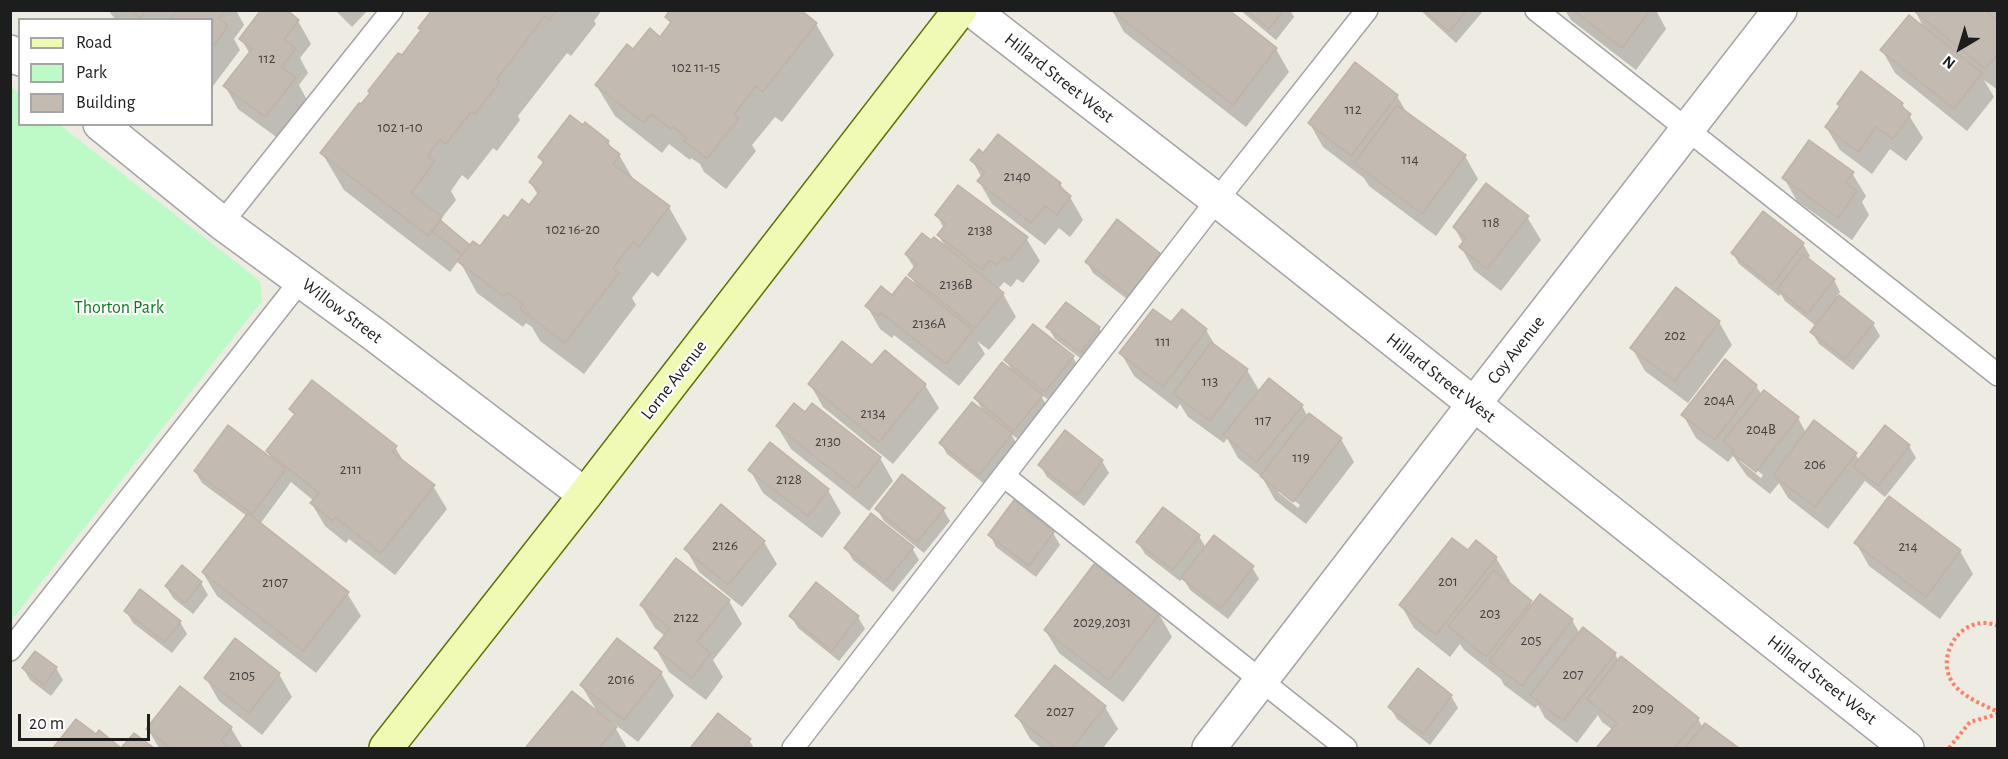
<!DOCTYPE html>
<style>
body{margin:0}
#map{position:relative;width:2008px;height:759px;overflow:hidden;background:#eeebe2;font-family:"Alegreya Sans",sans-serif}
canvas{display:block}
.frame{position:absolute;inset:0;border:12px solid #1d1d1d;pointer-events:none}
.legend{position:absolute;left:18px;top:18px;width:195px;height:108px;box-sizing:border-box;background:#fff;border:2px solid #a5a5a5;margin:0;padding:8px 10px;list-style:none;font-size:18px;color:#1d1d1d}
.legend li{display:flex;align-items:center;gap:12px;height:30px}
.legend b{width:30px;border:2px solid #a5a5a5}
.north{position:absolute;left:1930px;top:18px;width:60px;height:60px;-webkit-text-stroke:4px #fff;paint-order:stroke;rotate:218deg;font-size:16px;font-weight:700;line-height:24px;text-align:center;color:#1d1d1d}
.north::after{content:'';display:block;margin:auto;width:21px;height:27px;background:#1d1d1d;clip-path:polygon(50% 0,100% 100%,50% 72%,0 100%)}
.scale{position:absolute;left:18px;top:714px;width:132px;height:27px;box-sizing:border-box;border:3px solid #1d1d1d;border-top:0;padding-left:8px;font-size:18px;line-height:21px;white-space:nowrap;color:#1d1d1d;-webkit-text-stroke:4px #fff;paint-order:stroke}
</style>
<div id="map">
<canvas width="2008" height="759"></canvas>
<div class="frame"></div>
<ul class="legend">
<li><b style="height:8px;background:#f1fab5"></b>Road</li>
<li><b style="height:16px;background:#befac7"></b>Park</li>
<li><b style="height:16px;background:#c3bab2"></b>Building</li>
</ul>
<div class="north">N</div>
<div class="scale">20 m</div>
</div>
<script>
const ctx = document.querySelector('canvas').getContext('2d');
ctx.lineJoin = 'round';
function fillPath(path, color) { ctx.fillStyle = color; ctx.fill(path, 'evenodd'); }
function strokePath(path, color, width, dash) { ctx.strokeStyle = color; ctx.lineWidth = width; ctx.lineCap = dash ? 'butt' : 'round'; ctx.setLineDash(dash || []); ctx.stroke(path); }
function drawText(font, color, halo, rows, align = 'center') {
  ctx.font = font + ' "Alegreya Sans",sans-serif'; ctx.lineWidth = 4.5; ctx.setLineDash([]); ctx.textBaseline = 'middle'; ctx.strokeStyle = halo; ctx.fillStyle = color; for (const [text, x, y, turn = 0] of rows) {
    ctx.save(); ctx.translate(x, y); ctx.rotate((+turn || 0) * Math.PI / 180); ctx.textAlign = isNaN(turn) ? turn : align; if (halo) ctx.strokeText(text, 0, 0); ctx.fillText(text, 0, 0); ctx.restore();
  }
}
const park = new Path2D(`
 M11 86 19 93 20 124 60 125 260 281 262 301 11 621Z`);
const shadow = new Path2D(`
 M108 10H236L244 25 234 39 240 50 213 86 212 85V20H116Z
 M335 10H368L352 27Z
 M434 10H602L594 21 596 24 571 56 567 53 518 116 520 120 497 151 493 148 468 180 462 175 451 191 456 200 441 219 446 227 470 247 480 248 508 220 529 207 538 195 530 182 544 165 539 157 608 142 613 151 619 155 635 182 669 207 687 239 658 277 652 272 632 298 636 305 584 374 540 341 532 327 526 323 523 327 477 293 459 260 450 272 344 190 322 153 402 57 422 31 420 28Z
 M1112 10 1276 49 1289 72 1246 127 1124 32Z
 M1240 10H1290L1294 17 1276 40Z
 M1420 10H1484L1456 43Z
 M1565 10H1656L1666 29 1636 70 1571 20Z
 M1915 10H1998V90L1984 80 1994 97 1967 131 1895 73 1882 50 1924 29Z
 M667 17 816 24 834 55 782 122 775 117 752 145 756 151 726 189 704 172 700 164 691 158 690 160 669 144 662 153 615 116 596 85 634 51 660 39 671 25Z
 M298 21 311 44 300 58 308 73 299 85 308 102 279 139 238 109 225 86 250 54 241 39Z
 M1397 96 1408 115 1465 156 1478 179 1436 236 1369 186 1364 178 1323 147 1310 124Z
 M1902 104 1923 138 1906 161 1890 149 1872 174 1840 150 1826 127Z
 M999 136 1060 184 1070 197 1083 220 1070 237 1059 228 1045 245 992 204 979 181 982 178 972 160 984 155Z
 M1852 173 1866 196 1862 202 1869 215 1852 240 1797 201 1784 178Z
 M1764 213 1803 244 1810 256 1807 260 1834 280 1840 292 1837 296 1873 324 1880 336 1853 370 1819 344 1812 332 1816 326 1785 301 1781 294 1779 296 1739 264 1733 253Z
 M937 215 1026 238 1040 261 1023 283 1017 279 1011 287 1004 282 997 290 1003 294 1016 317 989 350 977 341 985 354 959 386 894 335 892 338 880 329 867 306 917 287 910 275 915 269 906 255 947 250 939 236 944 229Z
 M1527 217 1541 240 1501 291 1474 270 1461 247 1463 243 1454 227Z
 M1160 255 1167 266 1136 306 1093 273 1087 262Z
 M1066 304 1099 328 1106 340 1088 364 1055 339 1048 327Z
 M1719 322 1732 345 1688 403 1645 371 1632 348Z
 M1171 324 1206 330 1216 347 1247 370 1260 392 1302 406 1308 417 1341 439 1354 462 1306 524 1275 500 1262 477 1238 458 1227 438 1224 443 1188 417 1180 404 1177 409 1134 376 1121 353ZM1280 490 1300 505 1298 508 1278 492Z
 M1073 357 1079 369 1053 403 1040 394 1048 408 1022 442 1011 434 1018 446 987 486 947 454 941 443 984 413 976 399 1013 373 1006 360Z
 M872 368 925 385 939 408 893 464 823 407 810 384Z
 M1756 386 1762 395 1764 392 1798 418 1806 433 1855 454 1860 461 1909 446 1916 458 1885 497 1865 481 1828 529 1788 498 1779 483 1770 494 1747 476 1733 456 1728 462 1696 438 1683 415ZM1740 457 1763 475 1761 478 1740 461Z
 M291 409 395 447 405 464 433 486 447 509 395 575 349 539 346 543 325 526 312 504 314 501 291 482 260 524 347 593 361 616 316 673 217 596 203 573 247 516 202 483 195 471 274 462 267 451 295 416Z
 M777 426 880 458 893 481 869 511 791 449Z
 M1102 461 1109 473 1084 506 1047 477 1040 465Z
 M750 470 828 490 841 513 822 538 763 493Z
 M1889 498 1960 551 1973 574 1940 619 1869 566 1856 543Z
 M1014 503 1053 533 1060 545 1036 577 996 547 990 535Z
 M877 509H943L950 521 924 553 884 521Z
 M1199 536 1206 548 1252 567 1259 579 1228 619 1190 590 1183 578 1180 581 1145 554 1138 542Z
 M764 542 777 564 742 607 699 572 686 549Z
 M1476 542 1496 558 1510 581 1508 583 1533 605 1572 620 1580 634 1615 654 1619 661 1698 719 1703 728 1705 725 1736 748H1598L1613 730 1602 722 1598 715 1577 743 1545 718 1538 705 1535 708 1504 685 1501 679 1464 650 1460 644 1450 657 1414 628 1401 605 1468 552Z
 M846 548H912L919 560 893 592 853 560Z
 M182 567 201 583 208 595 193 614 173 598 166 586Z
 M729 601 742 624 713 660 723 677 706 700 669 672 656 649 665 636 655 628 641 605Z
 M126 611 180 622 187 634 172 653 133 623Z
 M1159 614 1172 637 1123 702 1059 653 1045 630Z
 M791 616 858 617 865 629 839 661 798 628Z
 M23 668H56L63 680 51 696 30 680Z
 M1418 671 1451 696 1458 708 1430 745 1397 719 1390 707Z
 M661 673 674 696 638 742 612 722 627 748H528L598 713 581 685Z
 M279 674 292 697 262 735 219 701 206 678Z
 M180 688 231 728 243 748H159L148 729Z
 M1105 707 1118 729 1103 748H1041L1030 739 1017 716Z
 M77 721 96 736 99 733 119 748H55Z
 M749 740 754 748 693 747Z`);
const building = new Path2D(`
 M130 10H146L140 18Z
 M177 10H225L219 18 228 26 212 48V20H170Z
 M261 10H287L299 20 284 39 296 49 282 67 296 78 265 117 223 86 252 49 239 39Z
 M432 10H557L549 20 545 16 497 79 500 82 475 114 471 112 446 144 440 139 428 156 435 161 411 193 442 217 428 236 320 153 359 103 361 104 370 93 368 91 398 53 402 55 421 30 418 28Z
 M670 10H801L817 23 763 92 756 86 734 115 739 118 707 159 684 141 687 138 673 127 671 129 651 114 644 123 595 85 627 44 633 49 650 28 660 37 671 22 665 17Z
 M1111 10H1229L1277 48 1233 105Z
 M1246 10H1284L1269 29Z
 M1424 10H1467L1449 32Z
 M1573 10H1650L1622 48Z
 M1913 10H1984L1998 21V54L1985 69Z
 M1909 15 1982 73 1954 109 1880 50Z
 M1355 62 1398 95 1351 156 1308 123Z
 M1861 71 1903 103 1901 106 1911 114 1893 139 1876 127 1858 152 1825 127 1840 106 1837 104Z
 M1397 105 1466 155 1422 214 1354 163Z
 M570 115 583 125 585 122 609 141 607 144 620 154 613 164 670 206 639 247 633 242 613 268 619 273 565 343 520 309 523 304 508 292 504 297 457 261 473 241 480 246 504 215 508 218 522 199 529 205 540 191 529 182 544 162 538 157Z
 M998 134 1061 183 1059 186 1071 196 1057 215 1045 206 1031 223 977 181 985 172 970 160 979 149 983 153Z
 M1809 140 1854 172 1846 183 1857 191 1838 218 1782 178Z
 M1486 183 1529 216 1487 269 1459 247 1466 238 1453 227Z
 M958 185 1028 237 1009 261 1004 257 997 265 990 260 982 270 937 235 946 224 935 215Z
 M1763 211 1804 243 1772 285 1731 253Z
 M1117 219 1161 254 1129 295 1085 262Z
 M440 220 470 245 462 255 432 231Z
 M922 233 931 240 934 237 1004 293 975 328 908 275 917 264 905 254Z
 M1804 255 1835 279 1807 314 1777 289Z
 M906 277 973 330 946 364 881 313 878 316 865 306 881 286 892 295Z
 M1676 287 1720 321 1675 381 1630 348Z
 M1839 295 1874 323 1845 359 1810 332Z
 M1066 302 1100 327 1081 353 1046 327Z
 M1153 309 1171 322 1182 309 1207 329 1163 387 1119 353Z
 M1033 324 1074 356 1045 392 1004 360Z
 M842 341 872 365 885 350 926 384 879 442 808 384Z
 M1211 342 1248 369 1210 421 1173 394Z
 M1725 359 1757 385 1715 440 1681 415Z
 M1002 362 1043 395 1014 431 974 398Z
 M1269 378 1303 405 1257 462 1223 435Z
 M312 380 397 446 392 452 435 485 381 553 335 517 333 521 310 503 319 493 266 451 295 414 289 409Z
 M1764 390 1799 417 1756 472 1732 453 1734 450 1723 441Z
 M972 402 1013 433 979 475 939 443Z
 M794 403 805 412 812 403 881 457 856 489 776 426Z
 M1309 413 1342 438 1293 502 1260 476Z
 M1814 420 1857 453 1815 507 1773 475Z
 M228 425 286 469 252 514 194 471Z
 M1885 425 1910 445 1878 486 1853 467Z
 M1065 430 1103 460 1077 495 1038 465Z
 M770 442 829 489 808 516 748 470Z
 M902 474 945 508 917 542 875 509Z
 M1889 496 1961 550 1926 597 1854 543Z
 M1014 500 1054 532 1029 566 988 535Z
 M721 504 765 541 728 585 684 549Z
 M1163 507 1200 535 1173 570 1136 542Z
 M248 513 349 592 303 651 202 572Z
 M871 513 914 547 886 581 844 548Z
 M1214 535 1254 566 1221 608 1181 578Z
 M1452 538 1468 550 1476 540 1497 557 1436 635 1399 605Z
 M676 558 730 600 697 642 711 653 692 678 654 648 670 628 640 605Z
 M1094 564 1160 613 1109 680 1044 630Z
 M182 565 202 582 185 603 165 586Z
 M1494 570 1532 601 1486 657 1448 626Z
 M816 582 859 616 832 651 789 616Z
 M140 589 181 621 165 642 124 611Z
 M1540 594 1573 619 1522 686 1489 661Z
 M1583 627 1616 653 1563 721 1530 695Z
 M235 638 280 673 249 713 204 678Z
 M617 638 662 672 624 720 580 685Z
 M35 651 57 667 44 685 22 668Z
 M1621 656 1699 718 1675 748H1596L1617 723 1587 699Z
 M1055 665 1106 706 1072 748H1055L1015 716Z
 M1418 668 1452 695 1423 734 1388 707Z
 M180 686 232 727 221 741 228 747 226 748H170L146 729Z
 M572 691 617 727 599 748H528L526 747Z
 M718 713 751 739 743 748H693L691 747Z
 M76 719 96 734 99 730 121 748 134 733 154 748H53Z
 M1705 723 1739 748H1685Z`);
const path = new Path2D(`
 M1998 626C1961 610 1930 661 1957 688 1968 699 1984 705 1998 712
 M1949 748 1970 722 1998 714`);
const lane = new Path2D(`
 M1536 10 1998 375
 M222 223 392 10
 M1004 476 1346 748
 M10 650 301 280
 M793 748 1217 200 1367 10`);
const street = new Path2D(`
 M972 10 1217 200 1907 748
 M10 52 20 59
 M100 124 222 223 375 335 585 495
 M1209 748 1474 404 1780 10`);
const secondary = new Path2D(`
 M386 748 585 495 960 10`);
const numberNames = [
 ["112",267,58],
 ["102 11-15",696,67],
 ["112",1353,109],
 ["102 1-10",400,127],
 ["114",1410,159],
 ["2140",1017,176],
 ["118",1491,222],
 ["102 16-20",573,229],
 ["2138",980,230],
 ["2136B",956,284],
 ["2136A",929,323],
 ["202",1675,335],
 ["111",1163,341],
 ["113",1210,381],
 ["204A",1719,400],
 ["2134",873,413],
 ["117",1263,420],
 ["204B",1761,429],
 ["2130",828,441],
 ["119",1301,457],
 ["206",1815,464],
 ["2111",351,469],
 ["2128",789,479],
 ["2126",725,545],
 ["214",1908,546],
 ["201",1448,581],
 ["2107",275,582],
 ["203",1490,613],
 ["2122",686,617],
 ["2029,2031",1102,622],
 ["205",1531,640],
 ["207",1573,674],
 ["2105",242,675],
 ["2016",621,679],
 ["209",1643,708],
 ["2027",1060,711]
];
const streetNames = [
 ["Hillard Street West",1059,78,38],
 ["Willow Street",342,311,37],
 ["Coy Avenue",1516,350,-52],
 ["Hillard Street West",1441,378,38],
 ["Lorne Avenue",674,380,-52],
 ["Hillard Street West",1822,680,38]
];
const parkNames = [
 ["Thorton Park",119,308]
];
fillPath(park, '#befac7');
fillPath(shadow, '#0003');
fillPath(building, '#c3bab2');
strokePath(building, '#c0b3a5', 1.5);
strokePath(lane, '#a4a4a4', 24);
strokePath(street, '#a4a4a4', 36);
strokePath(secondary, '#5f7403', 36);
strokePath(path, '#fb8166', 4, [3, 3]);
strokePath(lane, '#fff', 21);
strokePath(street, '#fff', 33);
strokePath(secondary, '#f1fab5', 33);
drawText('15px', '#464442', null, numberNames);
drawText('18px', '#1d1d1d', '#fff', streetNames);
drawText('18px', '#0a7c1c', '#fff', parkNames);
</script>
